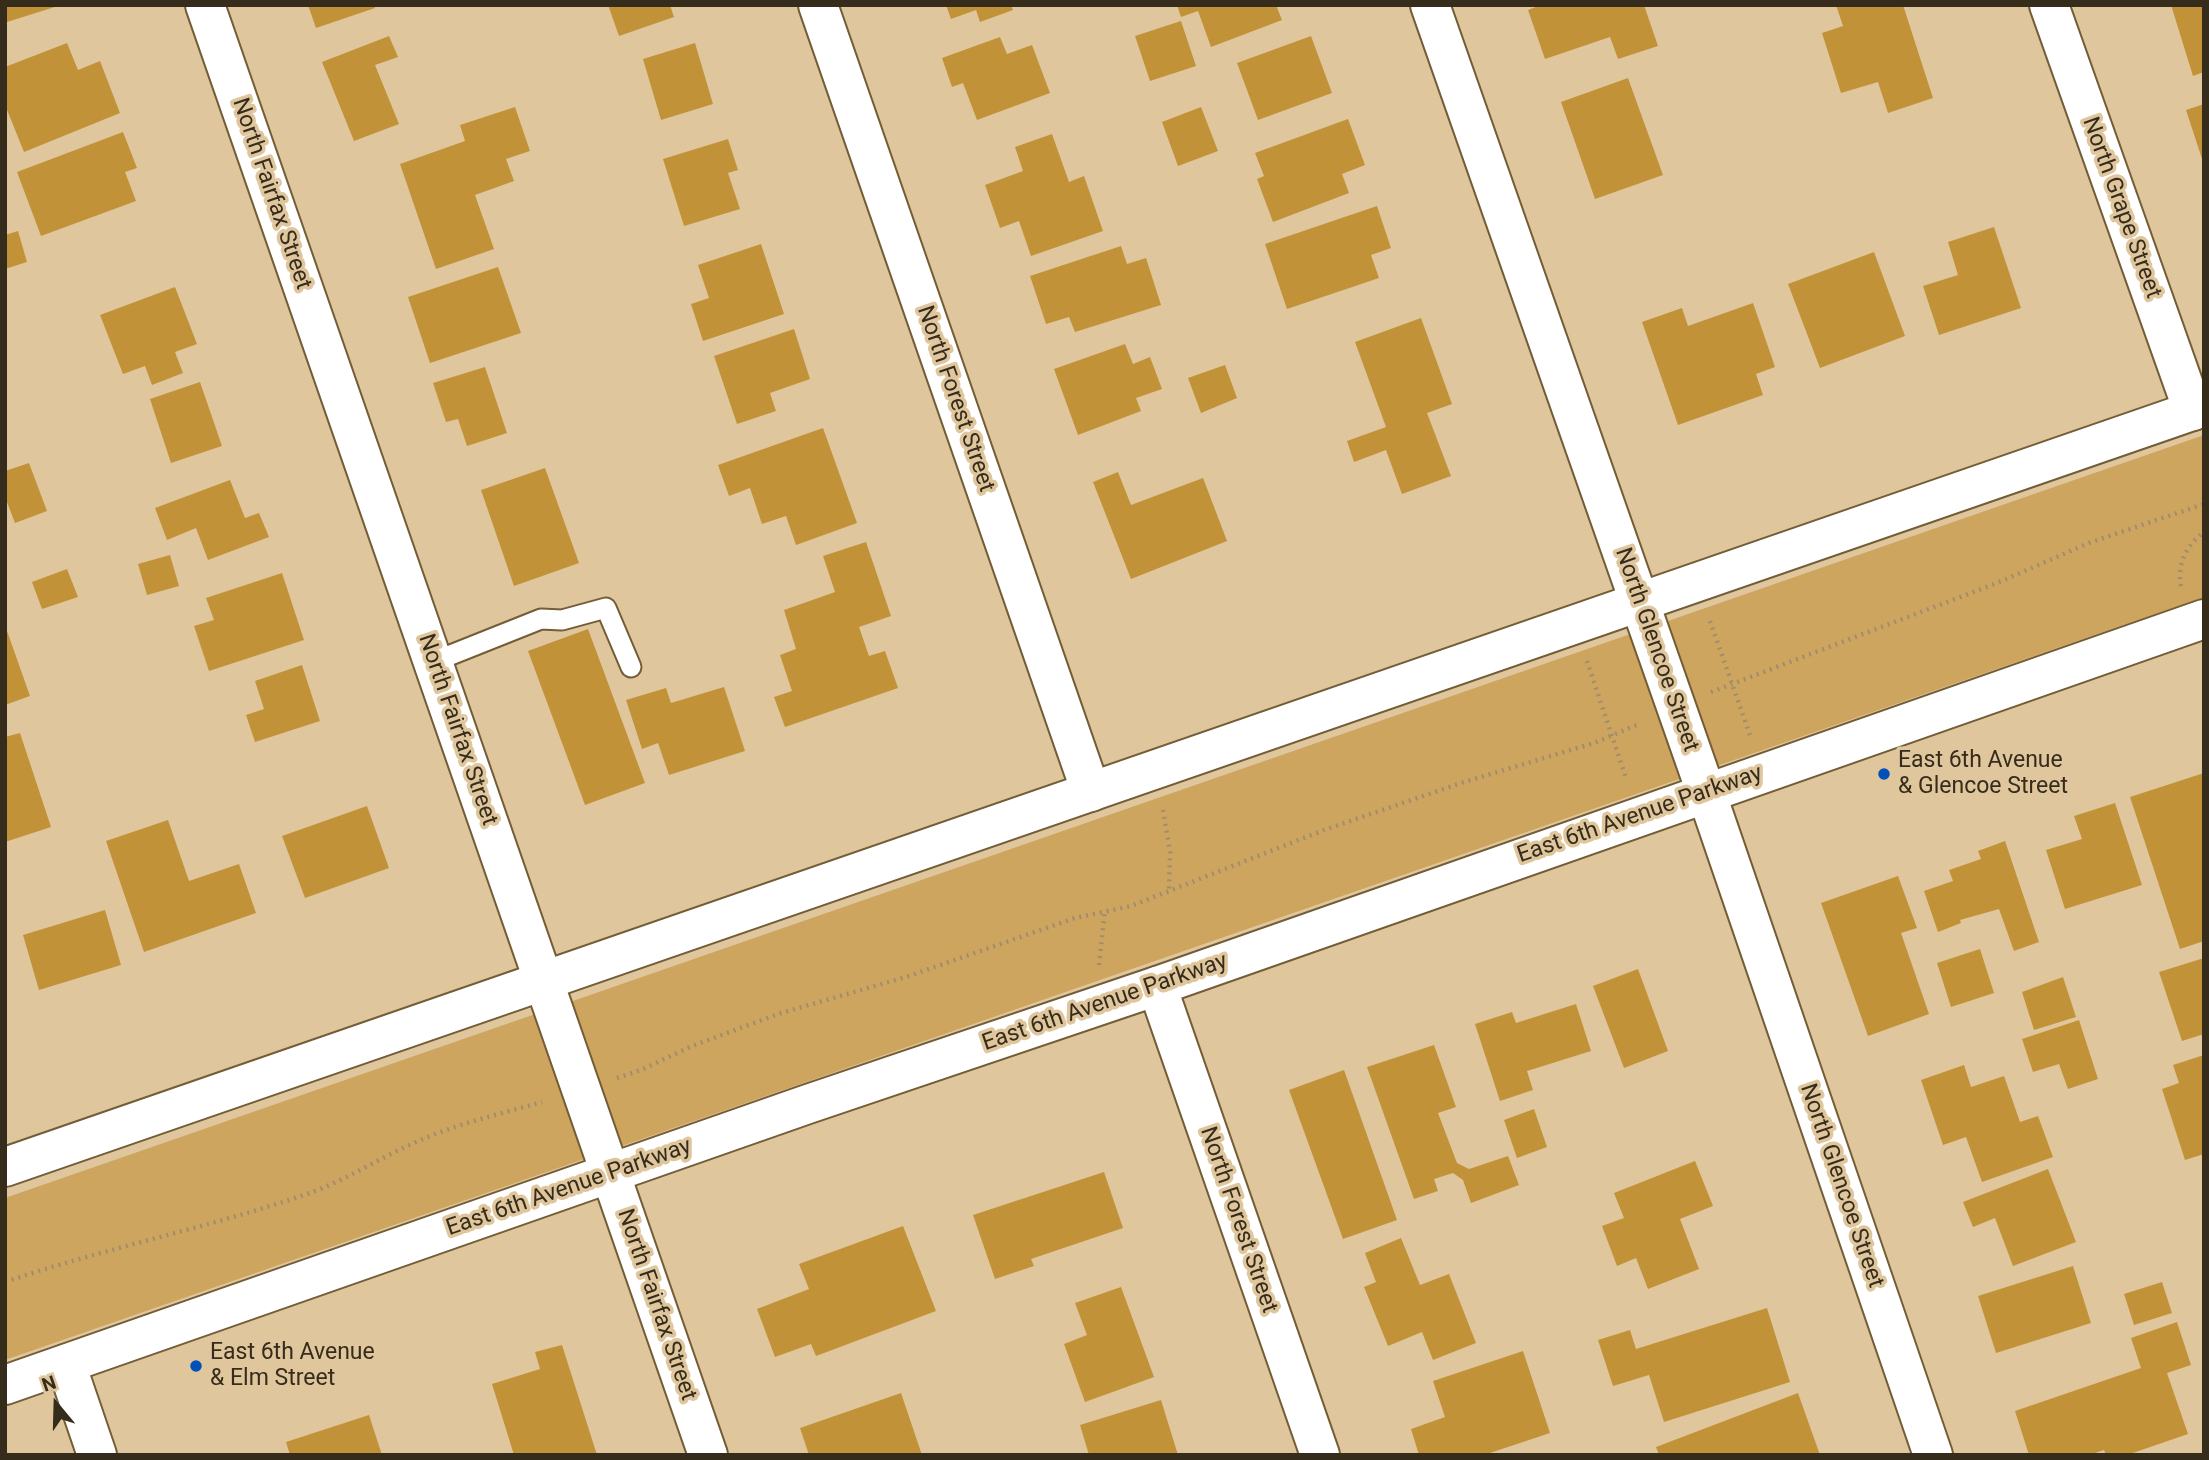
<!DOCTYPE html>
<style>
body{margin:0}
#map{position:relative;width:2209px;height:1460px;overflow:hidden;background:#e0c69d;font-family:Roboto,sans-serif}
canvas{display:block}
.frame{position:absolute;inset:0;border:7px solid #362c1c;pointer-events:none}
.north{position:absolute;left:21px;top:1369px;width:70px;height:70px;-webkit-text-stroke:5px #e0c69d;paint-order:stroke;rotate:341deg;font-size:19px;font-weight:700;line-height:28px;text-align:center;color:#362c1c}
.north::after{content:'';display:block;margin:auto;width:24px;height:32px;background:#362c1c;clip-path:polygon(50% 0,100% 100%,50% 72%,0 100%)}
</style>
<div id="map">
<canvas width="2209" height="1460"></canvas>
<div class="frame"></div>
<div class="north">N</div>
</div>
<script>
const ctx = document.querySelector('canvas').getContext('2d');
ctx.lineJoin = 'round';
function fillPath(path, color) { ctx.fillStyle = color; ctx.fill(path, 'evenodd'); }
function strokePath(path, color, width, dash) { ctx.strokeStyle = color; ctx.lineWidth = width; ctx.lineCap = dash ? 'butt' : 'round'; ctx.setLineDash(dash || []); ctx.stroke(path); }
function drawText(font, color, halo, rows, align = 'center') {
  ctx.font = font + ' Roboto,sans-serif'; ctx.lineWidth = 7; ctx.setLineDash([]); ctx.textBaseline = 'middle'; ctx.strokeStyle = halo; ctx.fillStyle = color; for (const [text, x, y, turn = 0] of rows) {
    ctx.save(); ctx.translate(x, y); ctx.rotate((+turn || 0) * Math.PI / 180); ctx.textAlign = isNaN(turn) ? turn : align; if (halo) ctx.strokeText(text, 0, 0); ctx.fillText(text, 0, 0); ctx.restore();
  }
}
const green = new Path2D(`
 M2204 435V597L5 1360V1198Z`);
const building = new Path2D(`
 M5 5H58V6L7 22Z
 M308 5H374L375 8 316 28Z
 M608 5H670L674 17 619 36Z
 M946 5H1011L1013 10 980 22 976 10 951 19Z
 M1177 5H1276L1282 20 1211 47 1198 11 1181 17Z
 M1541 5H1644L1658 46 1618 59 1610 37 1545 59 1528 10Z
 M1836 5H1903L1933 98 1888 113 1878 82 1841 93 1822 33 1843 26Z
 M2171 5H2204V72L2193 76Z
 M1181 21 1196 66 1150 81 1135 36Z
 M389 36 398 57 375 65 399 124 354 141 322 62Z
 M1311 36 1332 93 1258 120 1237 63Z
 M1000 37 1007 54 1032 45 1050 93 977 120 963 83 952 87 942 58Z
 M67 43 78 70 100 61 120 113 24 152 5 105V67Z
 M695 43 713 104 661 120 643 59Z
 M1628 78 1663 175 1595 199 1561 102Z
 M2204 104V162H2203L2186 110Z
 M515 107 530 151 506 159 514 181 475 195 494 249 436 269 400 164 465 141 460 125Z
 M1201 107 1218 151 1178 166 1162 122Z
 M1348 119 1365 165 1342 174 1349 193 1273 222 1257 179 1264 176 1255 153Z
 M123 132 137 168 125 172 136 201 41 236 17 172Z
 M1052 134 1069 182 1084 176 1103 231 1031 256 1019 221 1000 228 985 185 1023 171 1015 147Z
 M728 139 738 170 728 173 740 209 684 226 663 159Z
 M1377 206 1391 248 1371 255 1379 278 1287 309 1265 244Z
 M1994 227 2021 308 1939 335 1923 286 1958 275 1948 242Z
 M18 231 27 262 5 269V235Z
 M761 244 784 314 703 341 691 304 709 298 698 265Z
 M1121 246 1127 264 1146 258 1161 305 1075 332 1069 317 1046 324 1030 276Z
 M1874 252 1905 336 1820 368 1788 284Z
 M498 267 521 333 430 363 408 297Z
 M175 287 197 344 175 352 183 373 152 385 145 366 123 374 100 315Z
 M1753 303 1775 367 1756 374 1763 395 1678 425 1642 322 1682 308 1688 326Z
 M1421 318 1452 404 1427 413 1451 476 1402 494 1386 450 1354 462 1347 441 1386 427 1355 342Z
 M794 329 810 379 770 393 776 411 737 424 714 356Z
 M1125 344 1133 364 1150 357 1162 389 1136 398 1141 411 1078 435 1054 369Z
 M1225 365 1237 398 1201 413 1188 378Z
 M485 367 507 433 467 446 458 419 446 422 433 383Z
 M200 382 222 446 171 463 150 399Z
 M823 428 857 523 796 545 786 516 762 524 750 488 729 496 718 465Z
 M29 463 47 511 15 523 5 497V471Z
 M545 468 579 563 514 586 481 490Z
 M1118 472 1131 505 1203 478 1227 541 1131 579 1093 482Z
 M230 480 245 518 259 513 269 537 208 560 196 528 167 540 155 508Z
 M866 542 891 616 859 627 869 656 885 651 898 688 785 727 774 697 792 691 780 655 796 649 784 610 835 592 823 556Z
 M170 555 179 586 147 595 138 564Z
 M67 569 78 597 42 609 32 582Z
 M282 573 304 640 209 671 194 626 214 620 206 598Z
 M6 628 30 696 5 705V629Z
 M588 629 645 783 585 805 528 651Z
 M302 665 320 721 255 742 246 715 264 709 255 681Z
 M724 687 745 751 669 775 658 743 642 749 626 700 666 688 671 703Z
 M20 733 51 827 5 842V737Z
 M2204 773V941L2180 949 2130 797Z
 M2115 803 2142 885 2065 909 2046 850 2082 839 2074 816Z
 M367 806 389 868 305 898 282 836Z
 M168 820 189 881 239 864 256 913 144 952 106 841Z
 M2005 841 2039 942 2014 951 1999 909 1960 920 1961 923 1938 932 1924 891 1953 881 1949 870 1981 859 1978 851Z
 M1898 876 1917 928 1901 933 1929 1014 1868 1036 1821 903Z
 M105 910 121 965 39 990 23 935Z
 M1980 949 1994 993 1951 1007 1937 963Z
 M2204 958V1034L2182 1041 2159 972Z
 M1638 969 1668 1051 1624 1068 1593 986Z
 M2063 977 2076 1017 2034 1030 2022 992Z
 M1576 1004 1591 1051 1527 1071 1533 1090 1500 1101 1475 1024 1512 1012 1516 1023Z
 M2079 1020 2098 1079 2068 1089 2059 1064 2033 1072 2022 1039Z
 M1434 1045 1456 1107 1438 1113 1457 1163 1469 1169 1508 1156 1519 1185 1471 1203 1463 1180 1453 1173 1434 1179 1438 1191 1414 1199 1367 1067Z
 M2204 1055V1154L2185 1160 2162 1089 2179 1083 2173 1065Z
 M1964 1065 1971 1087 2004 1076 2020 1122 2038 1116 2053 1157 1982 1182 1966 1137 1943 1145 1921 1080Z
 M1344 1070 1397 1220 1343 1239 1289 1090Z
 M1534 1109 1547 1147 1517 1158 1504 1120Z
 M1695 1161 1713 1206 1680 1219 1699 1269 1648 1289 1636 1258 1617 1266 1602 1226 1624 1218 1614 1193Z
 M2048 1169 2076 1242 2013 1266 1995 1218 1973 1227 1963 1202Z
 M1104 1172 1123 1228 1031 1259 1034 1266 995 1279 973 1215Z
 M903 1226 936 1311 816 1356 811 1344 775 1357 757 1309 809 1289 799 1264Z
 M1401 1238 1420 1285 1449 1274 1476 1343 1433 1360 1422 1332 1388 1346 1364 1287 1376 1282 1365 1253Z
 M2073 1266 2091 1323 1996 1353 1978 1296Z
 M2162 1282 2172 1313 2134 1325 2124 1294Z
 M1121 1287 1154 1377 1085 1402 1064 1344 1087 1335 1075 1303Z
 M1767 1308 1790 1382 1664 1422 1649 1375 1613 1386 1598 1340 1630 1330 1636 1349Z
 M2177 1322 2191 1365 2167 1373 2188 1434 2127 1455H2106L2104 1450 2089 1455H2029L2015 1411 2141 1368 2131 1338Z
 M562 1345 597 1455H514L492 1384 540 1369 535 1352Z
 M1523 1351 1550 1433 1484 1455H1419L1411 1429 1445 1417 1433 1381Z
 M901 1393 922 1455H809L800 1428Z
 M1798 1393 1820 1455H1659L1656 1447Z
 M1161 1400 1178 1455H1089L1080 1425Z
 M369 1415 382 1455H290L286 1442Z`);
const path = new Path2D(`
 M2181 586C2177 563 2186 546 2204 532
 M1710 621 1750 735
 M1587 661 1626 778
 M1711 692 1997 583 2089 543 2204 504
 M1163 810 1170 852 1169 893
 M1099 965 1105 910
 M617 1078 641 1070 692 1046 781 1013 906 977 1075 918 1131 906 1324 830 1461 783 1594 743 1639 724
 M5 1282C102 1249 203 1229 301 1196 342 1183 377 1159 416 1142 456 1124 500 1114 542 1102`);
const service = new Path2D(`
 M433 662 541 619 562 620 606 608 631 667`);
const minor = new Path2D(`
 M205 5 708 1455
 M818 5 1091 792
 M1430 5 1706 792 1933 1455
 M2049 5 2193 411
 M1157 986 1320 1455
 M66 1364 97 1455`);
const secondary = new Path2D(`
 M5 1167 2204 407
 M5 1385 808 1104 1157 986 2204 619`);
const markers = [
 [1884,774,7,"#014fb9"],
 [196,1366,7,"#014fb9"]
];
const streetNames = [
 ["North Fairfax Street",271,194,71],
 ["North Grape Street",2121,208,70],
 ["North Forest Street",955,399,71],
 ["North Glencoe Street",1656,650,71],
 ["North Fairfax Street",457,730,71],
 ["East 6th Avenue Parkway",1640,815,-19],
 ["East 6th Avenue Parkway",1105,1003,-19],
 ["North Glencoe Street",1841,1186,71],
 ["East 6th Avenue Parkway",569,1188,-19],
 ["North Forest Street",1238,1220,71],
 ["North Fairfax Street",656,1305,71]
];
const poiNames = [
 ["East 6th Avenue",1898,761],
 ["& Glencoe Street",1898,787],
 ["East 6th Avenue",210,1353],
 ["& Elm Street",210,1379]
];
fillPath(green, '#cea55f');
fillPath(building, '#c29239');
strokePath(service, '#735d37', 23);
strokePath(minor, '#735d37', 42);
strokePath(secondary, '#735d37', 42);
strokePath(path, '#a18d6d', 4.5, [2, 5]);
strokePath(service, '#fff', 19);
strokePath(minor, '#fff', 38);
strokePath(secondary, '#fff', 38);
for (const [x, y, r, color] of markers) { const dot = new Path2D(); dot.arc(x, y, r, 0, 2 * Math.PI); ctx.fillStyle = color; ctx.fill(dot); strokePath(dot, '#e0c69d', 2.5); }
drawText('23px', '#362c1c', '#e0c69d', streetNames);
drawText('23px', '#362c1c', '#e0c69d', poiNames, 'left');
</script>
